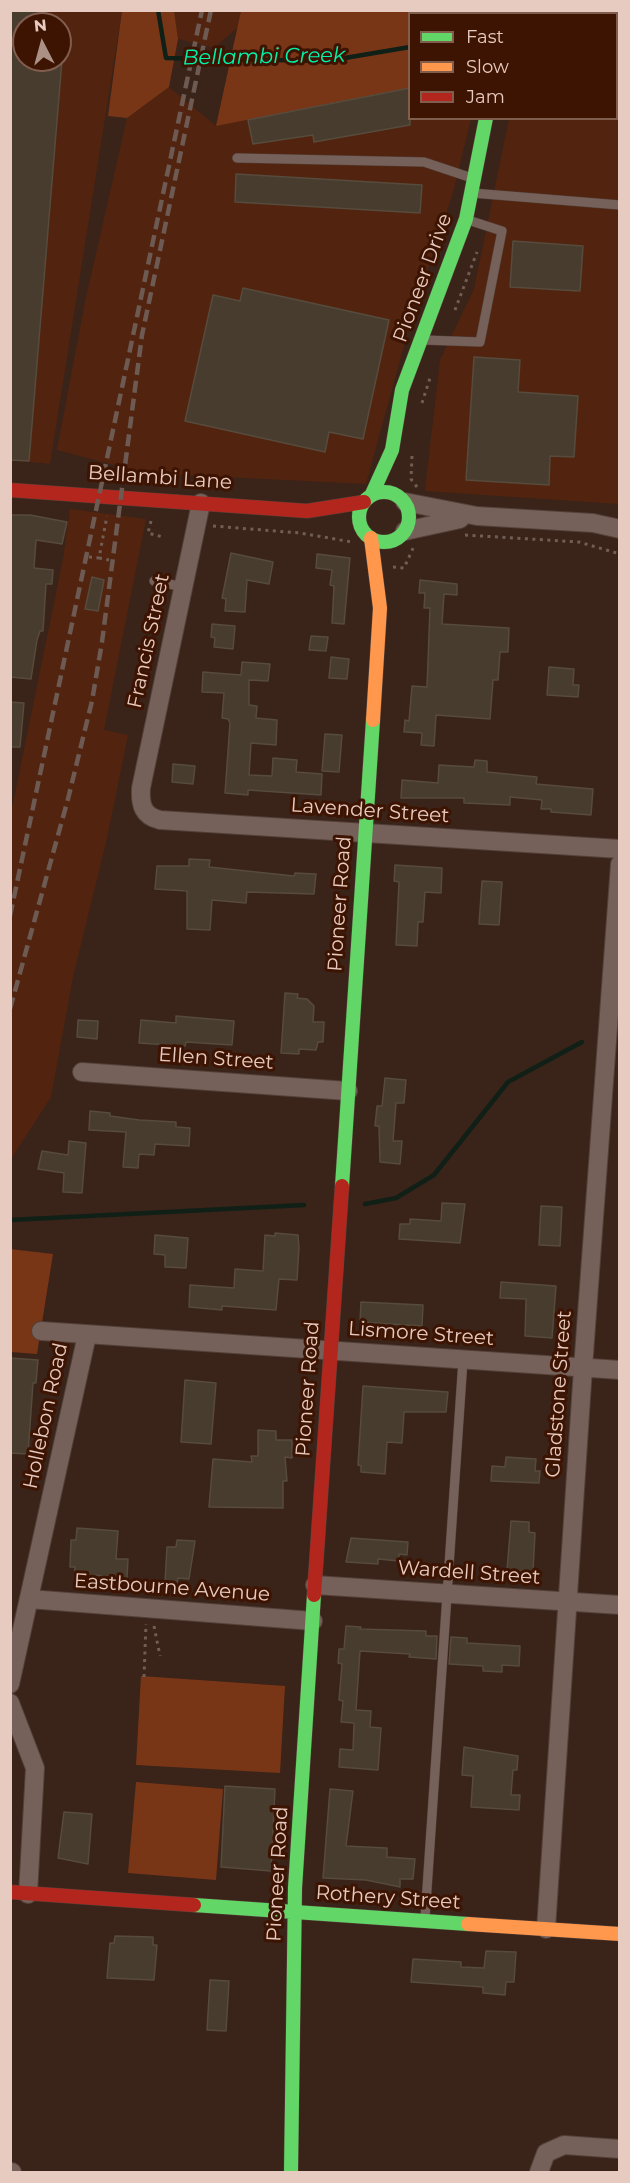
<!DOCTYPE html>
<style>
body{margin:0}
#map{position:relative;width:630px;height:2183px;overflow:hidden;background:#3a2319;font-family:Montserrat,sans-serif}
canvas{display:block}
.frame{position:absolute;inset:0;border:12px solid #e8cbc0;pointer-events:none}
.legend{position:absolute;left:408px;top:12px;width:210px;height:108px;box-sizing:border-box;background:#3d1302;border:2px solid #815d4e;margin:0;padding:8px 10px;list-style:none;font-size:18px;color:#e8cbc0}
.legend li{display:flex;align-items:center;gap:12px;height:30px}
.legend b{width:30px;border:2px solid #815d4e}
.north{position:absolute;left:12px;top:12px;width:60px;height:60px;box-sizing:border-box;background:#3d1302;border:2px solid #815d4e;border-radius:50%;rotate:354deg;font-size:16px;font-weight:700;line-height:24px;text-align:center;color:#e8cbc0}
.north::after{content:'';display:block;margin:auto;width:21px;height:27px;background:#ab9086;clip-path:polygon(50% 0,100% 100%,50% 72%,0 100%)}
</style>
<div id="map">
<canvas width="630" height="2183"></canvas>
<div class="frame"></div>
<ul class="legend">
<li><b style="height:8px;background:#63d668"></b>Fast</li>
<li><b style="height:8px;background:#ff974d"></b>Slow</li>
<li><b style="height:8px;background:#b3261e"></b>Jam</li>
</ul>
<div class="north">N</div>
</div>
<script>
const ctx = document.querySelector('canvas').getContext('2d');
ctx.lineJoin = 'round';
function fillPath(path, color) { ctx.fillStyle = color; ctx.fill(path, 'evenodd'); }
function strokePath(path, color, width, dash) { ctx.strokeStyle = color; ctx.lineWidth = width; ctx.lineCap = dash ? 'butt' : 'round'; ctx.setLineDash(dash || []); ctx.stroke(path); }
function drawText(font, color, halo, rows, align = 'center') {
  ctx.font = font + ' Montserrat,sans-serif'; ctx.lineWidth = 6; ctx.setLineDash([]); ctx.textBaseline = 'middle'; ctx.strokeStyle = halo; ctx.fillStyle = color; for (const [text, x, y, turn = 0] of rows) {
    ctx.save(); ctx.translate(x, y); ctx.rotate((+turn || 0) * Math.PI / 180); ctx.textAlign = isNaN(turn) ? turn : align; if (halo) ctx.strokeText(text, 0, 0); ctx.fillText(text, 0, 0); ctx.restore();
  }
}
const built = new Path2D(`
 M10 11H122L50 464 11 460ZM24 24H60V60H24Z
 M174 11H241L238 27 214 48 178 39Z
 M617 61H619V504L425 491 440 360 474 289 509 119 616 118Z
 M169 87 216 126 409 88 410 118 471 119 453 192 410 324 366 484 144 473 57 450 85 302 127 118Z
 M70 509 146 519 104 730 128 735 107 838 73 977 51 1097 11 1159V813L63 559Z`);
const green = new Path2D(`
 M122 11H174L178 39 169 87 127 118 108 116Z
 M241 11H493V14H410L409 88 216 126Z
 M521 11H619V61H617L616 14 520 13Z
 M10 1249 53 1254 37 1354 11 1352Z
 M141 1676 285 1686 280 1773 136 1765Z
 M136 1782 223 1789 216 1880 128 1873Z`);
const stream = new Path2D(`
 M158 10 166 58 327 61 410 47
 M616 17 620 16
 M365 1204 396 1198 434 1175 508 1082 582 1042
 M10 1220 304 1205`);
const building = new Path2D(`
 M10 10H46L45 24H24V60H62L29 461 10 460Z
 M410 88V125L314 142 313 135 253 144 248 120Z
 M236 174 422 185 420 213 235 202Z
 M513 241 583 246 580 291 510 287Z
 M243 288 389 320 363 439 329 432 325 452 185 421 213 295 240 301Z
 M474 357 520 360 518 392 578 396 574 457 550 456 549 485 466 480Z
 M10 515H30L67 522 62 544 36 540 34 568 53 570 52 584H46L43 631H40L37 640 31 679 10 677Z
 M231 553 273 562 269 584 247 580 245 612 225 611 226 599 222 598Z
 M317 554 350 558 344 624 332 623 334 586 330 585 332 570 316 568Z
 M92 577 104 580 98 611 85 609Z
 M420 580 457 584V595L444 594 442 624 509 628 508 652H500L498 680H493L490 719 436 715 434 746 421 745 422 733 404 732 405 720 409 721 412 686 427 687 430 608H424L425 593H419Z
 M212 624 235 626 233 649 214 647 215 638 211 637Z
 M311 636 328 637 326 651 309 650Z
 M331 657 349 659 347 679 329 678Z
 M242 662 270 664 268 681 249 680V705L257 706 256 718 277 720 276 745 251 743 249 775 272 776 273 758 297 760 296 772 322 774 321 795 248 790V795L225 793 230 723 228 719 222 718 224 693 202 692 203 672 241 675Z
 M549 667 574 669 573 685H579L578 697 547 695Z
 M10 702 24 703 20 747H10Z
 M325 734 342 735 339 772 322 771Z
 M475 760 487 761V772L537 777 536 784 593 789 591 815 551 812V809H541L542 800 510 797V805L464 803V798H401L402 780 438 783 439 765 474 767Z
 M173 764 195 766 193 784 172 782Z
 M189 859 210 860 209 867 294 876 295 873 316 874 314 894 247 892 246 903 212 900 210 930 187 929V891L155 889 157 866H189Z
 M395 865 442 868 441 893 425 892 423 922H418L417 946 396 945 399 882 394 881Z
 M482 881 502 882 499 925 479 924Z
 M285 993 298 994 297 998 307 999 314 1006 313 1022H324L323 1042H318L316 1050 299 1049V1054L281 1053Z
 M176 1016 234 1021 232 1045 186 1042 185 1046 139 1043 141 1020 176 1023Z
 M78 1020 98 1021 97 1039 77 1037Z
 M385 1078 406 1080 404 1103H396L393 1141H402L400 1164 380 1162 379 1126H375L377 1106H382Z
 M90 1111 110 1113V1116L139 1120 176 1122V1127L190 1128 189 1146 155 1144 154 1155 139 1154 138 1168 123 1167 126 1132 89 1130Z
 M69 1141 86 1143 82 1193 63 1192 64 1173 38 1169 42 1151 68 1155Z
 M442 1203 465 1204 460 1243 399 1239 400 1224H410V1219L441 1221Z
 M541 1206 562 1207 560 1246 539 1245Z
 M275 1233 298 1235 299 1248 297 1280 279 1279 276 1310 222 1306V1310L189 1307 190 1285 234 1288 235 1269 263 1271 265 1235 275 1236Z
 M155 1235 188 1238 186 1268 165 1267V1255L154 1254Z
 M501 1282 556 1286 552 1338 525 1336 526 1299 500 1298Z
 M361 1302 423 1305 422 1326 360 1322Z
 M10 1358 38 1360 36 1383H33L28 1454 10 1453Z
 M185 1380 216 1383 211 1444 181 1442Z
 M363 1386 448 1392 446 1412H404L402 1443 387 1442 385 1474 361 1472V1466L358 1465Z
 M258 1430 276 1431V1440H292V1458L285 1457 287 1481H283V1508L209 1507 213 1459 252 1462 251 1456H258Z
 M506 1457 536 1459 535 1471H540L539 1483 491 1481 492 1466 505 1467Z
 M511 1521 529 1522V1532L535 1533 533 1572 507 1570Z
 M77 1528 118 1531 116 1559H128L127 1578 93 1575V1582L74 1581 75 1567H70L71 1540H76Z
 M351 1538 408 1542 407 1555 399 1554V1561L378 1559V1564L346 1562Z
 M177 1540 195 1541 189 1579 178 1578 177 1583 165 1582 167 1547H176Z
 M346 1626 361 1627 360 1629 426 1631V1636H437L436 1659 409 1657 410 1654 360 1651 356 1710 371 1711 370 1727 381 1728 378 1770 339 1767 340 1749 353 1750 354 1723 341 1722 343 1701 339 1700 342 1664 338 1663 339 1649H344Z
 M451 1637 467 1638V1643L520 1646 519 1666 502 1665V1672L483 1671V1666L449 1664Z
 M464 1747 518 1756 517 1770H513L511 1795H520L519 1810 471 1807 473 1776 462 1775Z
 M225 1786 275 1789 271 1871 221 1867Z
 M330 1789 353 1791 346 1846 387 1848V1857L415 1859 413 1879H400V1887L366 1880 323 1878Z
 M64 1812 92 1814 88 1864 58 1858Z
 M115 1936 153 1937V1945H157L154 1980 107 1978 110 1943H114Z
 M486 1951 516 1952 514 1982H506L505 1995 483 1993V1987L411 1982 413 1959 461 1962V1967L484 1968Z
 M210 1980 229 1981 226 2031 207 2030Z`);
const path = new Path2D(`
 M455 310 477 252
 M422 403 430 378
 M412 456 411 479 417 487
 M151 521 148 533 163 537
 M213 526 300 533 352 542
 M465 535 579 542 620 554
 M89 557 99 558 107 516
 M99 558 109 560
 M393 567 404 568 414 546
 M154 1626 160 1656
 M144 1677 146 1624`);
const lane = new Path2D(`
 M237 158 424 162 472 178
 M472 193 620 205
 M424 340 480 342 502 231 468 220
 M154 581 184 587
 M425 1918 463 1360`);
const street = new Path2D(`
 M405 502 477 516 593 523 620 529
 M201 503 141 788C140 805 143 816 160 820L620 849
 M405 531 460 519
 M82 1072 348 1091
 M41 1331 620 1370
 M315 1585 620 1605
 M29 1599 313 1621
 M10 1684 87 1335
 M10 1703 35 1768 28 1894
 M546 1929 583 1368 620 864
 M10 2172H12
 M539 2172 546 2153 564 2145 620 2149`);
const fast = new Path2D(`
 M506 14 507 10
 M359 517a25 25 0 1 1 50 0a25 25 0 1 1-50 0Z
 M372 494 392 450 402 390 466 219 486 118
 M342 1186 373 720
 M194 1905 468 1924
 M291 2172 295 1888 314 1595`);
const slow = new Path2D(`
 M371 538 380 608 373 720
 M468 1924 620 1934`);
const jam = new Path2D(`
 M10 490 307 511 364 502
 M314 1595 342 1186
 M10 1892 194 1905`);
const rail = new Path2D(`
 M10 916 202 10
 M10 1009 68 799 92 701 102 642 142 335 211 10`);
const streetNames = [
 ["Pioneer Drive",423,278,-70],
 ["Bellambi Lane",160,478,4],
 ["Francis Street",149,641,-78],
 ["Lavender Street",370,811,4],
 ["Pioneer Road",340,904,-86],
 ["Ellen Street",216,1059,4],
 ["Lismore Street",421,1334,4],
 ["Pioneer Road",308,1389,-86],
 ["Gladstone Street",559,1394,-86],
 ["Hollebon Road",46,1416,-78],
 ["Wardell Street",469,1573,4],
 ["Eastbourne Avenue",172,1588,4],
 ["Pioneer Road",278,1874,-87],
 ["Rothery Street",388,1898,4]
];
const waterNames = [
 ["Bellambi Creek",264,57,-1]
];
fillPath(built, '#52240f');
fillPath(green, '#793617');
strokePath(stream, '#102017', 4.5);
fillPath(building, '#483c2e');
strokePath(building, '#564b3c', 1.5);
strokePath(lane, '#534038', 10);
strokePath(street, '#534038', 20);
strokePath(fast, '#534038', 15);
strokePath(slow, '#534038', 15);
strokePath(jam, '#534038', 15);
strokePath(path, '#705e56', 3, [3, 4.5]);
strokePath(lane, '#75615a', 9);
strokePath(street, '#75615a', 18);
strokePath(fast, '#63d668', 14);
strokePath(slow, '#ff974d', 14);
strokePath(jam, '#b3261e', 14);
strokePath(rail, '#6d5a53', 4.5, [12, 6]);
drawText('20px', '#e8cbc0', '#3d1302', streetNames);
drawText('italic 21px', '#00f5ac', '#3d1302', waterNames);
</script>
